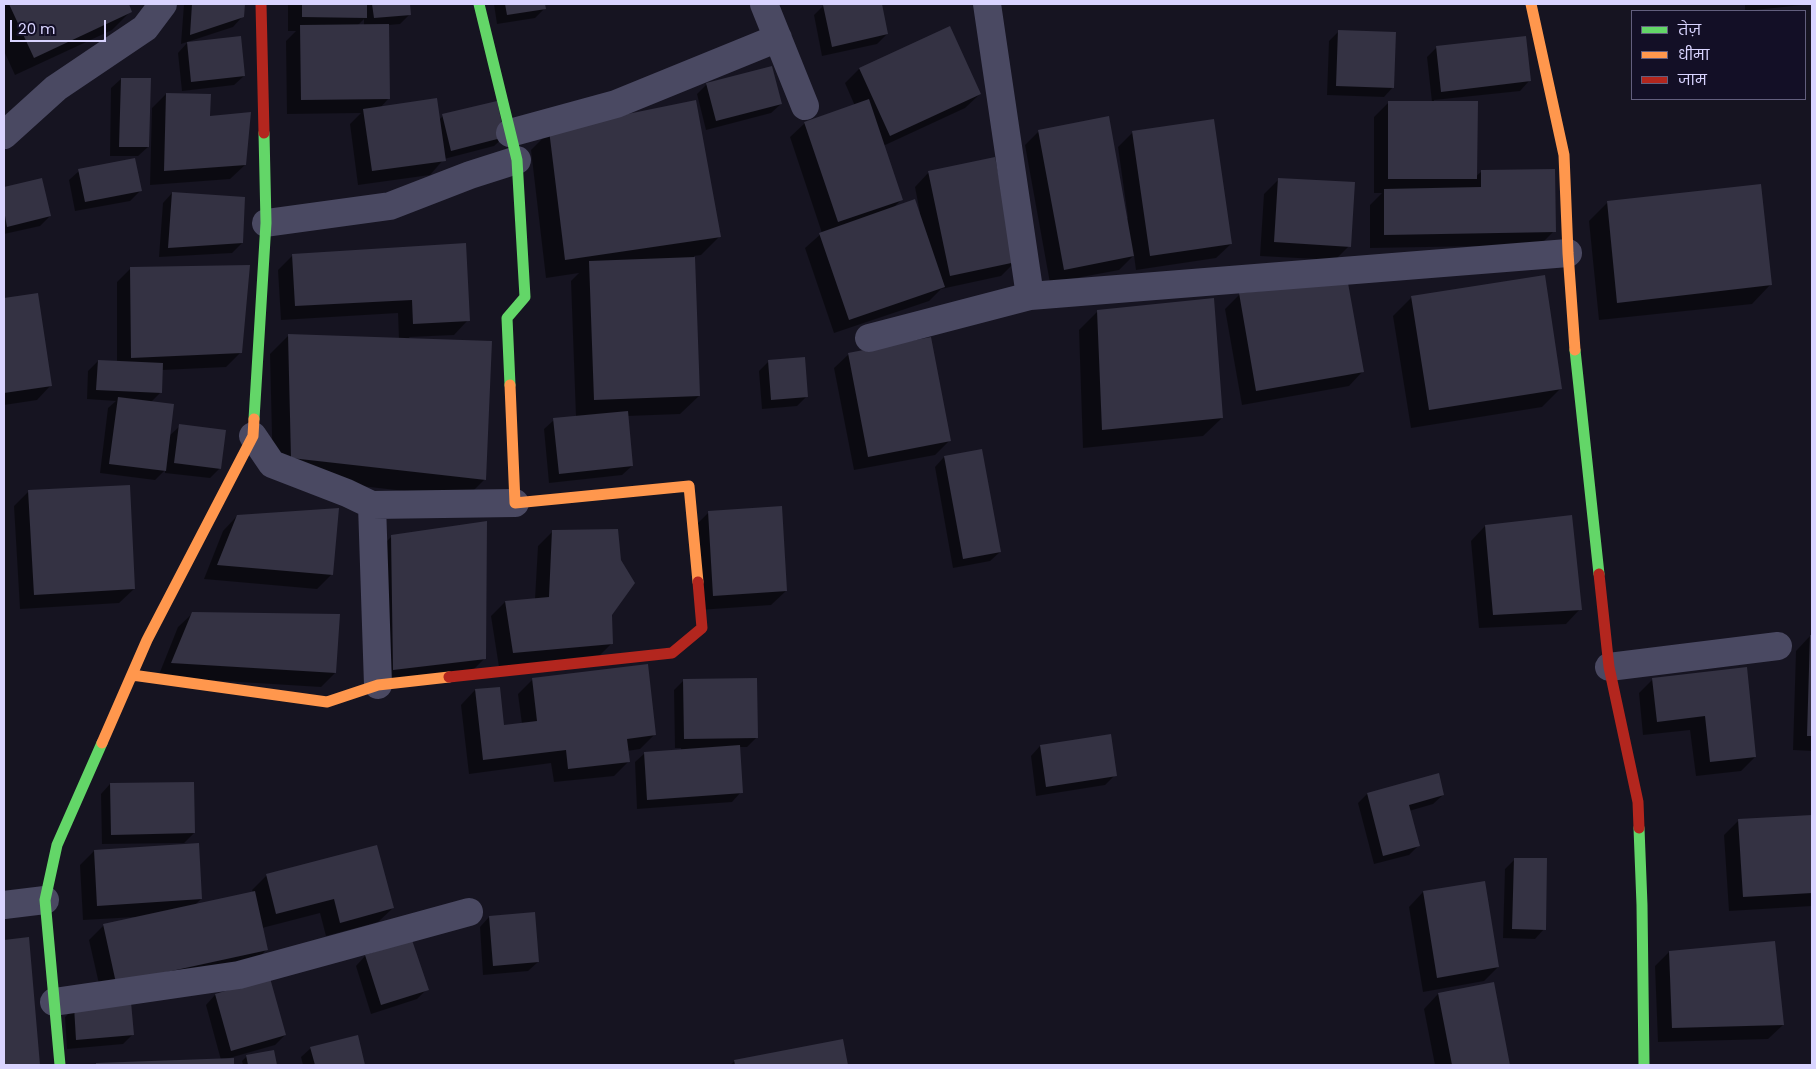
<!DOCTYPE html>
<meta charset="utf-8">
<style>
body{margin:0}
#map{position:relative;width:1816px;height:1069px;overflow:hidden;background:#161421;font-family:Poppins,"Noto Sans Devanagari",sans-serif}
canvas{display:block}
.frame{position:absolute;inset:0;border:5px solid #d9d4ff;pointer-events:none}
.legend{position:absolute;left:1631px;top:10px;width:175px;height:90px;box-sizing:border-box;background:#130f26;border:1px solid #625e7d;margin:0;padding:6px 9px;list-style:none;font-size:15px;color:#d9d4ff}
.legend li{display:flex;align-items:center;gap:10px;height:25px}
.legend b{width:25px;border:1px solid #625e7d}
.scale{position:absolute;left:10px;top:20px;width:96px;height:22px;box-sizing:border-box;border:2px solid #d9d4ff;border-top:0;padding-left:6px;font-size:15px;line-height:18px;white-space:nowrap;color:#d9d4ff;-webkit-text-stroke:4px #130f26;paint-order:stroke}
</style>
<div id="map">
<canvas width="1816" height="1069"></canvas>
<div class="frame"></div>
<ul class="legend">
<li><b style="height:6px;background:#63d668"></b>तेज़</li>
<li><b style="height:6px;background:#ff974d"></b>धीमा</li>
<li><b style="height:6px;background:#b3261e"></b>जाम</li>
</ul>
<div class="scale">20 m</div>
</div>
<script>
const ctx = document.querySelector('canvas').getContext('2d');
ctx.lineJoin = 'round';
function fillPath(path, color) { ctx.fillStyle = color; ctx.fill(path, 'evenodd'); }
function strokePath(path, color, width, dash) { ctx.strokeStyle = color; ctx.lineWidth = width; ctx.lineCap = dash ? 'butt' : 'round'; ctx.setLineDash(dash || []); ctx.stroke(path); }
const shadow = new Path2D(`
 M4 4H127L131 11 112 30 15 75 4 51Z
 M184 4H244L242 17 233 27 181 44Z
 M288 4H409L410 14 400 24 388 25 389 98 380 108 439 120 443 116 504 137 494 146 444 159 430 175 358 185 350 124 361 113 287 114 286 41 296 31H288ZM364 19V25L357 26Z
 M494 4H544L545 8 535 18 497 24Z
 M832 4H881L887 34 877 44 822 56 814 15 823 6Z
 M1745 4H1812L1745 11Z
 M1339 31 1393 87 1384 97 1327 95 1329 41Z
 M187 43 244 76 234 85 182 91 178 53Z
 M1437 47 1529 81 1520 91 1434 100V102L1476 176 1481 172 1554 231 1540 245 1370 248V205L1382 193H1374V117L1389 102H1432L1427 57Z
 M772 68 781 104 771 113 706 130 697 94 706 85Z
 M859 69 980 94 965 108 883 146 902 199 893 208 920 213 915 187 929 172 1015 262 1001 276 941 289 929 301 834 333 805 248 822 233 790 137 805 123 855 106 845 83Z
 M121 79 148 147 138 156H110L111 88Z
 M166 94 209 117 245 165 230 179 150 185 152 108Z
 M550 131 719 237 701 255 694 256 699 396 680 414 627 416 632 466 622 475 549 483 544 429 554 420 576 417 571 281 579 273 546 278 531 150Z
 M1039 131 1126 219 1128 218 1118 147 1133 132 1231 244 1216 258 1136 270 1134 255 1119 270 1050 283 1025 145Z
 M79 171 140 191 130 201 75 211 69 180Z
 M42 179 50 216 40 226 4 234V188Z
 M1279 179 1349 246 1335 260 1260 256 1264 194Z
 M172 193 242 243 232 253 159 257 163 203Z
 M1608 202 1770 285 1752 304 1599 320 1589 221Z
 M293 255 468 320 454 335 409 337 485 479 466 498 273 476 270 354 289 335 399 339 398 313 281 320 278 270Z
 M131 268 241 352 226 367 162 370 161 392 150 403 169 436 180 426 220 468 210 478 165 473V470L155 480 100 473 108 408 116 401 87 399 88 371 98 361 117 362V282Z
 M1347 284 1363 371 1349 386 1242 405 1225 309 1239 295Z
 M37 295 51 385 37 400 4 405V300Z
 M1412 297 1561 388 1542 407 1411 428 1393 316Z
 M1098 311 1222 418 1203 436 1083 448 1079 330Z
 M849 354 950 440 935 455 854 470 834 368Z
 M769 361 807 396 797 406 762 409 759 371Z
 M1812 454V474L1811 456Z
 M944 457 1000 552 990 561 953 568 935 467Z
 M29 491 134 589 119 603 20 609 14 506Z
 M337 509 331 575 317 589 204 579 223 531 237 516Z
 M709 512 786 591 771 605 699 610 694 527Z
 M1485 526 1580 609 1566 624 1479 628 1471 541Z
 M553 531 610 615 611 644 597 658 499 667 491 616 505 602 535 599 538 546Z
 M392 536 485 658 470 673 379 684 377 551Z
 M193 613 335 673 321 687 158 677 178 627Z
 M1810 636H1812V751L1793 750 1796 651Z
 M1746 669 1755 757 1741 771 1696 776 1690 730 1643 735 1639 693 1653 679Z
 M533 679 654 735 640 749 627 751 629 761 614 776 554 782 551 763 469 774 461 705 475 690 503 726 522 724 518 694Z
 M684 680 757 737 747 747H739L741 792 732 802 637 809 635 762 645 753 681 750V748H675L674 690Z
 M1040 746 1115 775 1105 785 1036 796 1031 756Z
 M110 784 194 833 184 843 102 844 101 794Z
 M1367 794 1443 795 1433 804 1409 811 1419 845 1409 855 1374 864 1358 803Z
 M1812 816V906L1729 911 1724 835 1739 820Z
 M94 851 201 899 194 906 253 893 252 890 267 875 393 908 378 922 326 936 320 913 262 928 266 950 252 964 102 997 89 940 104 925 136 918V917L83 920 80 865Z
 M1515 859 1544 929 1535 939 1503 938 1505 869Z
 M1423 892 1498 967 1484 981 1423 992 1409 907Z
 M489 917 538 962 528 971 483 975 480 927Z
 M28 939 39 1065H4V941Z
 M411 941 427 989 417 999 371 1014 356 966 365 956Z
 M1669 952 1783 1025 1768 1039 1658 1042 1655 966Z
 M269 980 285 1035 275 1045 226 1059 233 1060V1065H96L221 1060 206 1005 215 995Z
 M1493 984 1508 1065H1435L1424 1009 1438 994Z
 M74 1008 133 1034 123 1044 67 1049 65 1017Z
 M357 1037 364 1065H303L301 1057 311 1048Z
 M842 1040 847 1065H730L735 1061Z
 M273 1052 276 1065H243L242 1061 247 1056Z`);
const building = new Path2D(`
 M9 4H129L132 12 34 58Z
 M192 4H245L244 17 190 35Z
 M302 4H367V18L302 17Z
 M372 4H410L411 15 374 18Z
 M505 4H545L546 9 507 15Z
 M827 4H882L888 34 832 47 823 5Z
 M389 24 390 99 301 100 300 25Z
 M950 26 981 94 890 136 859 68Z
 M1338 30 1396 32 1394 88 1336 86Z
 M241 36 245 76 191 82 187 42Z
 M1526 36 1531 81 1441 92 1436 46Z
 M772 66 782 104 716 121 706 83Z
 M121 78H151L149 147H119Z
 M166 93 211 94 210 116 251 112 246 165 164 171Z
 M437 98 446 161 372 171 363 109Z
 M869 99 903 200 838 222 804 122Z
 M696 100 721 237 565 260 549 130Z
 M497 101 505 137 451 151 442 114Z
 M1388 101H1478L1477 179H1388Z
 M1109 116 1134 256 1064 270 1038 130Z
 M1214 119 1232 244 1150 256 1132 131Z
 M995 157 1016 262 950 276 928 171Z
 M135 158 142 191 85 202 78 169Z
 M1555 169 1556 232 1384 235V189L1481 187V170Z
 M42 178 51 216 7 227 4 210V187Z
 M1278 178 1355 182 1351 247 1274 242Z
 M1761 184 1772 285 1617 303 1607 201Z
 M172 192 245 197 243 243 168 248Z
 M915 199 945 287 849 320 819 233Z
 M466 243 470 321 413 324 412 300 295 306 292 254Z
 M695 257 700 396 594 400 589 261Z
 M250 265 242 353 131 358 130 267Z
 M1545 275 1562 389 1429 410 1411 296Z
 M1348 283 1364 372 1256 391 1239 293Z
 M38 293 52 386 4 393V298Z
 M1214 298 1223 418 1102 430 1097 310Z
 M288 334 492 341 486 480 291 458Z
 M931 337 951 441 868 457 848 353Z
 M805 357 808 397 771 400 768 360Z
 M98 360 163 363 162 393 96 390Z
 M118 397 174 404 166 471 109 464Z
 M628 411 633 466 559 474 553 418Z
 M179 424 226 430 221 469 174 463Z
 M982 449 1001 552 963 559 944 456Z
 M130 485 135 589 34 595 28 490Z
 M782 506 787 591 713 596 708 511Z
 M339 508 333 575 217 565 237 515Z
 M1572 515 1582 610 1493 615 1485 525Z
 M487 521 486 659 393 670 391 535Z
 M618 529 621 560 635 583 612 615 613 644 513 653 505 601 549 597 552 530Z
 M192 612 340 614 336 673 171 663Z
 M1810 635H1812V736H1807Z
 M648 664 656 735 627 739 630 762 568 769 566 750 483 760 475 689 500 687 504 725 537 721 532 678Z
 M1747 667 1756 757 1710 762 1705 716 1657 722 1652 678Z
 M757 678 758 738 684 739 683 679Z
 M1111 734 1117 776 1046 787 1040 745Z
 M740 745 743 793 647 800 644 752Z
 M1439 773 1444 795 1409 805 1420 846 1383 856 1367 793Z
 M194 782 195 833 111 835 110 783Z
 M1812 815V893L1743 897 1738 819Z
 M199 843 202 899 97 906 94 850Z
 M377 845 394 908 340 923 334 899 276 914 266 874Z
 M1514 858H1547L1546 930 1512 929Z
 M1485 881 1499 967 1437 978 1423 891Z
 M255 891 268 950 116 983 103 924Z
 M535 912 539 962 493 966 489 916Z
 M29 937 40 1065H4V940Z
 M412 940 429 990 381 1005 365 955Z
 M1775 941 1784 1025 1672 1028 1669 951Z
 M270 978 286 1035 231 1051 215 994Z
 M1494 982 1510 1065H1452L1438 993Z
 M131 1002 134 1035 76 1040 74 1006Z
 M358 1035 365 1065H315L310 1047Z
 M843 1039 848 1065H735L734 1060Z
 M274 1050 277 1065H248L246 1055Z
 M234 1058V1065H96V1063Z`);
const street = new Path2D(`
 M764 4 805 106
 M987 4 1030 296
 M510 133 616 104 778 38
 M4 135 56 88 145 28 163 4
 M266 223 390 206 470 175 517 160
 M869 338 1030 296 1568 253
 M253 436 272 464 347 493 372 505 515 503
 M372 505 378 685
 M1609 667 1778 646
 M4 905 45 900
 M54 1002 239 975 469 912`);
const fast = new Path2D(`
 M479 4 517 160 525 297 507 318 510 385
 M1575 350 1599 574
 M254 419 266 223 264 133
 M1639 828 1642 905 1644 1065
 M60 1065 45 900 57 845 102 743`);
const slow = new Path2D(`
 M1531 4 1564 155 1568 253 1575 350
 M510 385 515 503 689 486 698 582
 M132 675 327 702 378 685 449 677
 M102 743 147 640 253 436 254 419`);
const jam = new Path2D(`
 M261 4 264 133
 M1599 574 1609 667 1638 802 1639 828
 M449 677 672 653 702 628 698 582`);
fillPath(shadow, '#0007');
fillPath(building, '#343243');
strokePath(street, '#4a4962', 28);
strokePath(fast, '#63d668', 11);
strokePath(slow, '#ff974d', 11);
strokePath(jam, '#b3261e', 11);
</script>
